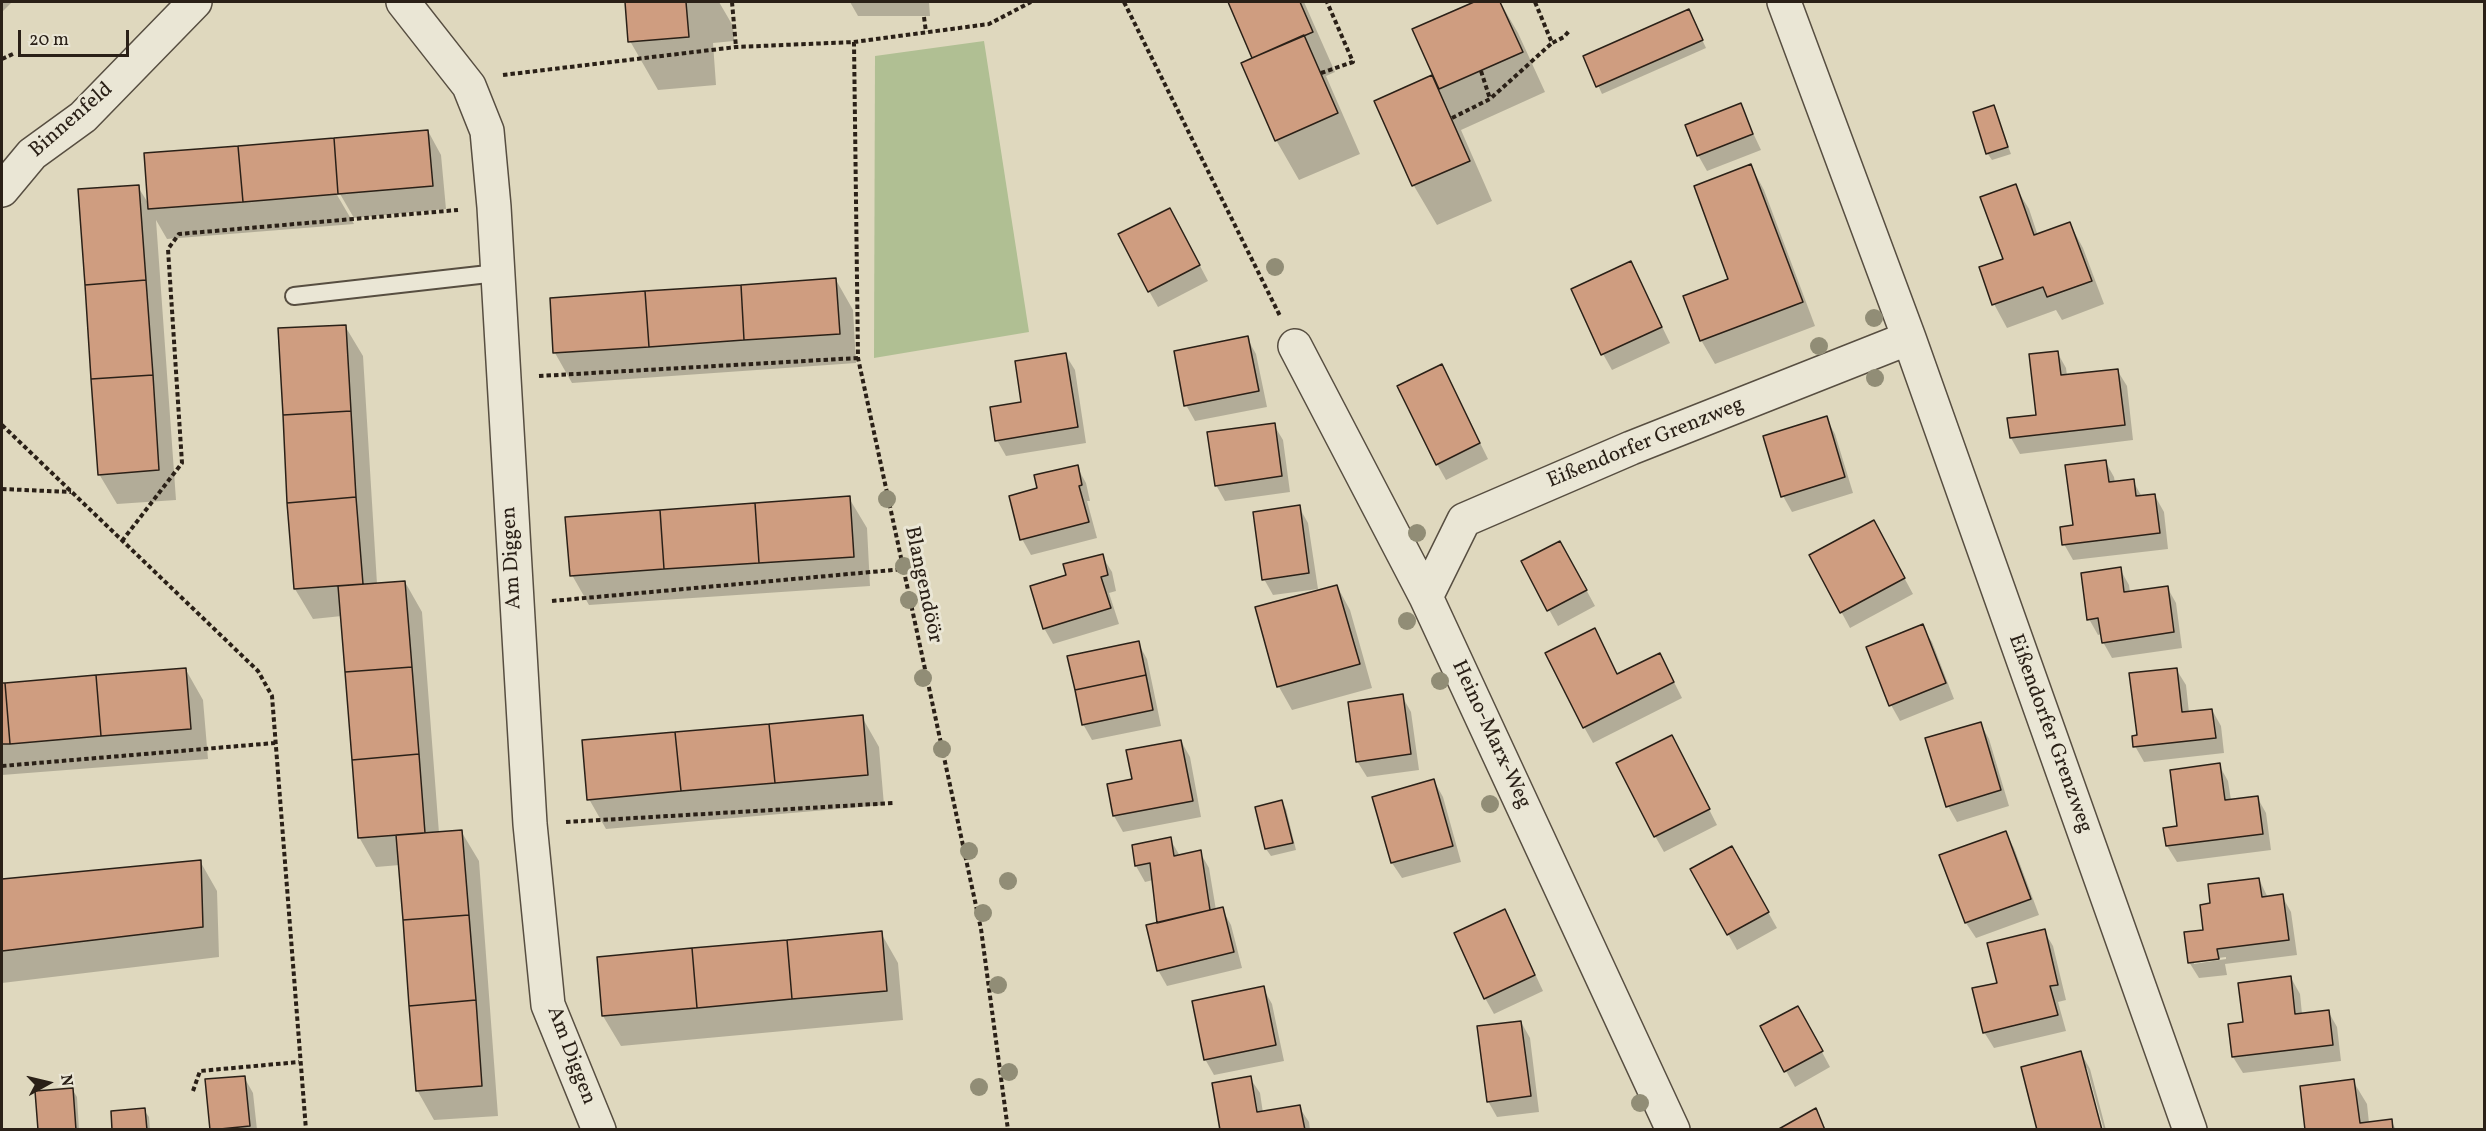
<!DOCTYPE html>
<meta charset="utf-8">
<style>
body{margin:0}
#map{position:relative;width:2486px;height:1131px;overflow:hidden;background:#dfd8be;font-family:Vollkorn,serif}
canvas{display:block}
.frame{position:absolute;inset:0;border:3px solid #2a2017;pointer-events:none}
.north{position:absolute;left:18px;top:1053px;width:60px;height:60px;-webkit-text-stroke:4px #eae6d5;paint-order:stroke;rotate:82deg;font-size:16px;font-weight:700;line-height:24px;text-align:center;color:#2a2017}
.north::after{content:'';display:block;margin:auto;width:21px;height:27px;background:#2a2017;clip-path:polygon(50% 0,100% 100%,50% 72%,0 100%)}
.scale{position:absolute;left:18px;top:30px;width:111px;height:27px;box-sizing:border-box;border:3px solid #2a2017;border-top:0;padding-left:8px;font-size:18px;line-height:21px;white-space:nowrap;color:#2a2017;-webkit-text-stroke:4px #eae6d5;paint-order:stroke}
</style>
<div id="map">
<canvas width="2486" height="1131"></canvas>
<div class="frame"></div>
<div class="north">N</div>
<div class="scale">20 m</div>
</div>
<script>
const ctx = document.querySelector('canvas').getContext('2d');
ctx.lineJoin = 'round';
function fillPath(path, color) { ctx.fillStyle = color; ctx.fill(path, 'evenodd'); }
function strokePath(path, color, width, dash) { ctx.strokeStyle = color; ctx.lineWidth = width; ctx.lineCap = dash ? 'butt' : 'round'; ctx.setLineDash(dash || []); ctx.stroke(path); }
function drawText(font, color, halo, rows, align = 'center') {
  ctx.font = font + ' Vollkorn,serif'; ctx.lineWidth = 6; ctx.setLineDash([]); ctx.textBaseline = 'middle'; ctx.strokeStyle = halo; ctx.fillStyle = color; for (const [text, x, y, turn = 0] of rows) {
    ctx.save(); ctx.translate(x, y); ctx.rotate((+turn || 0) * Math.PI / 180); ctx.textAlign = isNaN(turn) ? turn : align; if (halo) ctx.strokeText(text, 0, 0); ctx.fillText(text, 0, 0); ctx.restore();
  }
}
const green = new Path2D(`
 M984 41 1029 332 874 358 875 56Z`);
const shadow = new Path2D(`
 M2 2H12L2 12Z
 M627 2H719L733 26 734 41 713 43 716 85 658 90 630 41Z
 M850 2H929L930 16H858Z
 M1229 2H1304L1335 72 1326 76 1360 154 1299 180 1276 140 1254 59Z
 M1477 2H1500L1518 33 1545 92 1461 130 1492 201 1437 225 1414 186 1376 102 1434 76 1414 30Z
 M1692 18 1706 48 1602 94 1585 57Z
 M1740 105 1761 150 1707 171 1698 155Z
 M1993 107 2011 154 1992 160 1987 153Z
 M428 131 441 155 446 209 354 218 336 187 333 188 354 224 167 239 156 220 176 500 117 504 99 474 138 187 150 206Z
 M1751 166 1764 190 1815 326 1715 364 1701 340 1730 280Z
 M2015 186 2029 209 2038 236 2070 224 2083 248 2104 304 2062 320 2056 310 2007 328 1994 304 2004 259Z
 M1179 226 1208 281 1158 307 1149 291Z
 M1631 263 1670 343 1612 370 1603 354Z
 M836 280 853 310 856 363 572 383 555 353 551 299Z
 M345 326 363 356 377 584 405 582 422 612 439 833 461 831 479 861 498 1116 434 1120 417 1090 400 865 376 867 359 837 342 616 313 619 295 589Z
 M1247 338 1256 354 1267 407 1195 421 1186 405Z
 M2057 352 2066 368 2067 376 2117 370 2127 386 2133 440 2020 454 2011 438 2038 416Z
 M1065 354 1075 370 1086 443 1006 456 997 440Z
 M1450 382 1488 459 1446 480 1437 464Z
 M1826 418 1835 434 1853 493 1792 512 1783 496Z
 M1274 425 1283 440 1290 492 1225 501 1216 485Z
 M2105 461 2114 477 2115 483 2133 481 2142 497 2155 496 2164 512 2168 549 2073 560 2064 544 2075 526Z
 M1077 467 1086 483 1090 501H1087L1097 538 1031 555 1022 539 1039 490Z
 M849 498 867 528 870 586 589 605 572 575Z
 M1299 507 1308 523 1318 589 1273 595 1264 579Z
 M1882 537 1913 594 1850 628 1811 556Z
 M1102 556 1112 572 1116 591 1109 593 1119 624 1053 644 1044 628 1068 576Z
 M1569 558 1595 606 1558 626 1523 562Z
 M2120 569 2129 585 2130 593 2167 587 2176 603 2182 648 2112 658 2103 642 2102 634 2098 635 2089 619Z
 M1337 586 1350 610 1372 688 1292 710 1279 687 1257 608Z
 M1922 626 1932 642 1954 699 1900 721 1891 705 1868 648Z
 M1138 643 1147 659 1161 726 1092 740 1083 724Z
 M1603 646 1618 675 1668 670 1682 698 1593 743 1584 727Z
 M2176 669 2186 685 2189 713 2212 710 2221 726 2224 753 2144 762 2135 746 2138 736Z
 M186 670 203 700 208 759 2 775V684Z
 M1402 696 1411 712 1419 770 1367 777 1357 761Z
 M862 717 879 747 884 805 606 829 589 799Z
 M1980 723 1989 739 2009 806 1957 822 1948 806Z
 M1181 741 1190 757 1201 817 1123 832 1114 816 1108 785 1133 780Z
 M1680 752 1717 825 1664 852 1655 836Z
 M2219 765 2228 781 2231 800 2257 797 2266 813 2271 850 2177 862 2167 846 2165 830 2179 828Z
 M1434 781 1443 797 1461 862 1402 878 1392 863 1374 798Z
 M1282 802 1286 809 1296 850 1271 856 1266 849Z
 M2005 832 2014 848 2039 915 1976 938 1966 923 1941 856Z
 M1170 839 1180 856 1200 852 1209 868 1216 910 1222 909 1231 925 1242 968 1167 986 1158 970 1159 924 1153 880 1145 882 1136 866 1133 847Z
 M1732 848 1777 928 1737 950 1692 870Z
 M200 861 217 891 219 957 2 983V881Z
 M2259 879 2268 898 2282 896 2291 912 2297 955 2225 964 2227 975 2199 978 2189 962 2204 931 2212 905ZM2226 957V959L2194 964V961Z
 M1513 927 1543 991 1494 1014 1485 998Z
 M2044 931 2053 946 2066 1000 2058 1002 2066 1031 1994 1048 1984 1032 1998 984Z
 M881 933 898 963 903 1020 621 1046 603 1016 598 958Z
 M2291 978 2300 994 2302 1014 2328 1011 2337 1027 2341 1061 2243 1073 2233 1057 2230 1025 2245 1023Z
 M1263 988 1272 1004 1284 1061 1214 1075 1205 1059Z
 M1521 1022 1530 1038 1539 1112 1497 1117 1488 1101Z
 M1807 1024 1830 1067 1795 1087 1786 1071Z
 M2081 1053 2090 1069 2106 1130H2104L2087 1068H2084Z
 M244 1077 253 1093 257 1130H212Z
 M1250 1078 1260 1093 1263 1113 1299 1107 1309 1122 1310 1130H1222Z
 M2353 1081 2367 1104 2369 1123 2391 1120 2396 1130H2307Z
 M72 1089 77 1097 79 1130H39Z
 M144 1110 149 1117 150 1130H114Z`);
const building = new Path2D(`
 M625 2H686L689 37 628 42Z
 M1228 2H1300L1313 32 1252 58Z
 M1474 2H1500L1523 52 1439 89 1412 29Z
 M1689 9 1703 40 1596 87 1583 56Z
 M1304 35 1338 113 1275 141 1241 63Z
 M1432 75 1470 161 1412 186 1374 101Z
 M1741 103 1753 134 1697 156 1685 125Z
 M1994 105 2008 147 1986 154 1973 112Z
 M428 130 433 186 338 194 334 138Z
 M334 138 338 194 243 202 238 146Z
 M238 146 243 202 148 209 144 153Z
 M1751 164 1803 302 1700 341 1683 296 1728 279 1694 186Z
 M2016 184 2034 235 2070 222 2092 281 2047 297 2043 287 1992 305 1979 267 2003 259 1980 197Z
 M139 185 146 280 85 285 78 189Z
 M1170 208 1200 265 1148 292 1118 234Z
 M1631 261 1662 327 1601 355 1571 289Z
 M836 278 840 334 744 340 741 285Z
 M146 280 153 375 91 379 85 285Z
 M741 285 744 340 649 347 645 291Z
 M645 291 649 347 553 353 550 298Z
 M346 325 351 411 283 415 278 328Z
 M1248 336 1259 391 1184 406 1174 351Z
 M2058 351 2061 375 2118 369 2125 425 2010 438 2007 418 2036 415 2029 354Z
 M1066 353 1078 427 995 441 990 407 1021 402 1015 361Z
 M1442 364 1480 443 1436 465 1397 386Z
 M153 375 159 470 98 475 91 379Z
 M351 411 356 497 287 503 283 415Z
 M1827 416 1845 477 1781 497 1763 436Z
 M1275 423 1282 476 1215 486 1207 432Z
 M2106 460 2109 482 2134 479 2136 496 2155 494 2160 533 2062 545 2060 527 2073 525 2065 465Z
 M1078 465 1082 485 1079 486 1089 522 1020 540 1009 496 1037 488 1034 475Z
 M850 496 854 557 759 563 755 503Z
 M356 497 363 584 294 589 287 503Z
 M755 503 759 563 664 569 660 510Z
 M1300 505 1309 573 1262 580 1253 512Z
 M660 510 664 569 570 576 565 517Z
 M1874 520 1905 578 1840 613 1809 555Z
 M1560 541 1587 590 1547 611 1521 561Z
 M1103 554 1108 575 1101 577 1111 608 1043 629 1030 586 1066 575 1063 564Z
 M2121 567 2124 592 2168 586 2174 632 2102 643 2098 618 2087 620 2081 573Z
 M405 581 412 667 345 672 338 586Z
 M1337 585 1360 664 1277 687 1255 607Z
 M1923 624 1946 683 1889 706 1866 647Z
 M1595 628 1617 674 1660 653 1674 682 1583 728 1545 653Z
 M1139 641 1146 675 1075 690 1067 656Z
 M412 667 419 754 352 760 345 672Z
 M186 668 191 729 101 736 96 675Z
 M2177 668 2182 712 2212 709 2216 738 2133 747 2132 736 2137 735 2129 673Z
 M96 675 101 736 10 744 5 683Z
 M1146 675 1153 710 1082 725 1075 690Z
 M2 683H5L10 744H2Z
 M1403 694 1411 754 1356 762 1348 702Z
 M863 715 868 775 775 783 769 724Z
 M1981 722 2001 790 1946 807 1925 738Z
 M769 724 775 783 681 791 675 732Z
 M675 732 681 791 587 800 582 740Z
 M1672 735 1710 809 1654 837 1616 763Z
 M1181 740 1193 801 1113 816 1107 784 1132 779 1126 750Z
 M419 754 425 833 358 838 352 760Z
 M2220 763 2225 800 2258 796 2263 834 2166 846 2163 828 2177 826 2170 770Z
 M1434 779 1453 846 1391 863 1372 797Z
 M1282 800 1293 843 1265 849 1255 807Z
 M462 830 469 915 403 920 396 835Z
 M2006 831 2031 899 1965 923 1939 855Z
 M1171 837 1174 856 1201 850 1210 910 1157 923 1150 863 1135 866 1132 845Z
 M1732 846 1769 912 1727 935 1690 869Z
 M201 860 203 927 2 951V879Z
 M2259 878 2262 897 2283 894 2289 940 2217 949 2219 959 2188 963 2184 932 2203 930 2200 905 2210 903 2208 884Z
 M1223 907 1234 952 1157 971 1146 925Z
 M1505 909 1535 975 1484 999 1454 933Z
 M469 915 476 1000 409 1006 403 920Z
 M2045 929 2058 985 2050 986 2058 1015 1983 1033 1972 988 1997 983 1987 943Z
 M882 931 887 991 792 999 787 940Z
 M787 940 792 999 697 1008 692 948Z
 M692 948 697 1008 602 1016 597 957Z
 M2291 976 2295 1014 2329 1010 2333 1045 2232 1057 2228 1024 2243 1022 2238 983Z
 M1264 986 1276 1045 1204 1060 1192 1001Z
 M476 1000 482 1086 416 1091 409 1006Z
 M1798 1006 1823 1051 1784 1072 1760 1026Z
 M1521 1021 1531 1096 1487 1102 1477 1026Z
 M2081 1051 2102 1130H2037L2021 1067Z
 M245 1076 250 1126 210 1130 205 1079Z
 M1251 1076 1257 1112 1300 1105 1305 1130H1220L1212 1083Z
 M2354 1079 2360 1123 2392 1119 2393 1130H2305L2300 1086Z
 M73 1088 76 1130H38L35 1091Z
 M145 1108 147 1130H112L111 1111Z
 M1816 1108 1825 1130H1777Z`);
const path = new Path2D(`
 M732 2 736 47
 M1124 2 1280 316
 M1535 2 1552 43 1564 37 1569 31
 M924 17 926 32
 M854 42 858 358 981 929 1008 1130
 M2 59 13 54
 M1481 71 1490 99
 M1321 73 1353 62 1327 2
 M503 75 736 47 854 42 989 24 1031 2
 M1452 118 1490 99 1552 43
 M539 376 858 358
 M2 425 258 671 272 696 306 1130
 M2 489 71 492
 M122 541 182 463 168 249 179 234 458 210
 M552 601 904 569
 M2 766 275 743
 M566 822 893 803
 M193 1091 200 1071 299 1062`);
const service = new Path2D(`
 M294 296 497 273`);
const minor = new Path2D(`
 M403 2 469 86 487 131 494 207 530 824 548 1005 599 1130
 M1784 2 1909 338 2190 1130
 M2 190 32 154 83 117 195 2
 M1295 346 1426 597 1673 1130
 M1426 597 1464 520 1631 448 1909 338`);
const trees = [
 [1275,267],
 [1874,318],
 [1819,346],
 [1875,378],
 [887,499],
 [1417,533],
 [904,566],
 [909,600],
 [1407,621],
 [923,678],
 [1440,681],
 [942,749],
 [1490,804],
 [969,851],
 [1008,881],
 [983,913],
 [998,985],
 [1009,1072],
 [979,1087],
 [1640,1103]
];
const streetNames = [
 ["Binnenfeld",72,121,-41],
 ["Eißendorfer Grenzweg",1646,444,-22],
 ["Am Diggen",513,558,-93],
 ["Blangendöör",922,585,78],
 ["Eißendorfer Grenzweg",2049,734,70],
 ["Heino-Marx-Weg",1490,735,65],
 ["Am Diggen",570,1056,69]
];
fillPath(green, '#b0bf93');
fillPath(shadow, '#0003');
fillPath(building, '#cf9d80');
strokePath(building, '#2a2017', 1.5);
strokePath(service, '#574e41', 20);
strokePath(minor, '#574e41', 36);
strokePath(path, '#2a2017', 4, [4.5, 3]);
strokePath(service, '#eae6d5', 16);
strokePath(minor, '#eae6d5', 33);
ctx.fillStyle = '#918d76';
for (const [x, y] of trees) { ctx.beginPath(); ctx.arc(x, y, 9, 0, 2 * Math.PI); ctx.fill(); }
drawText('21px', '#2a2017', '#eae6d5', streetNames);
</script>
